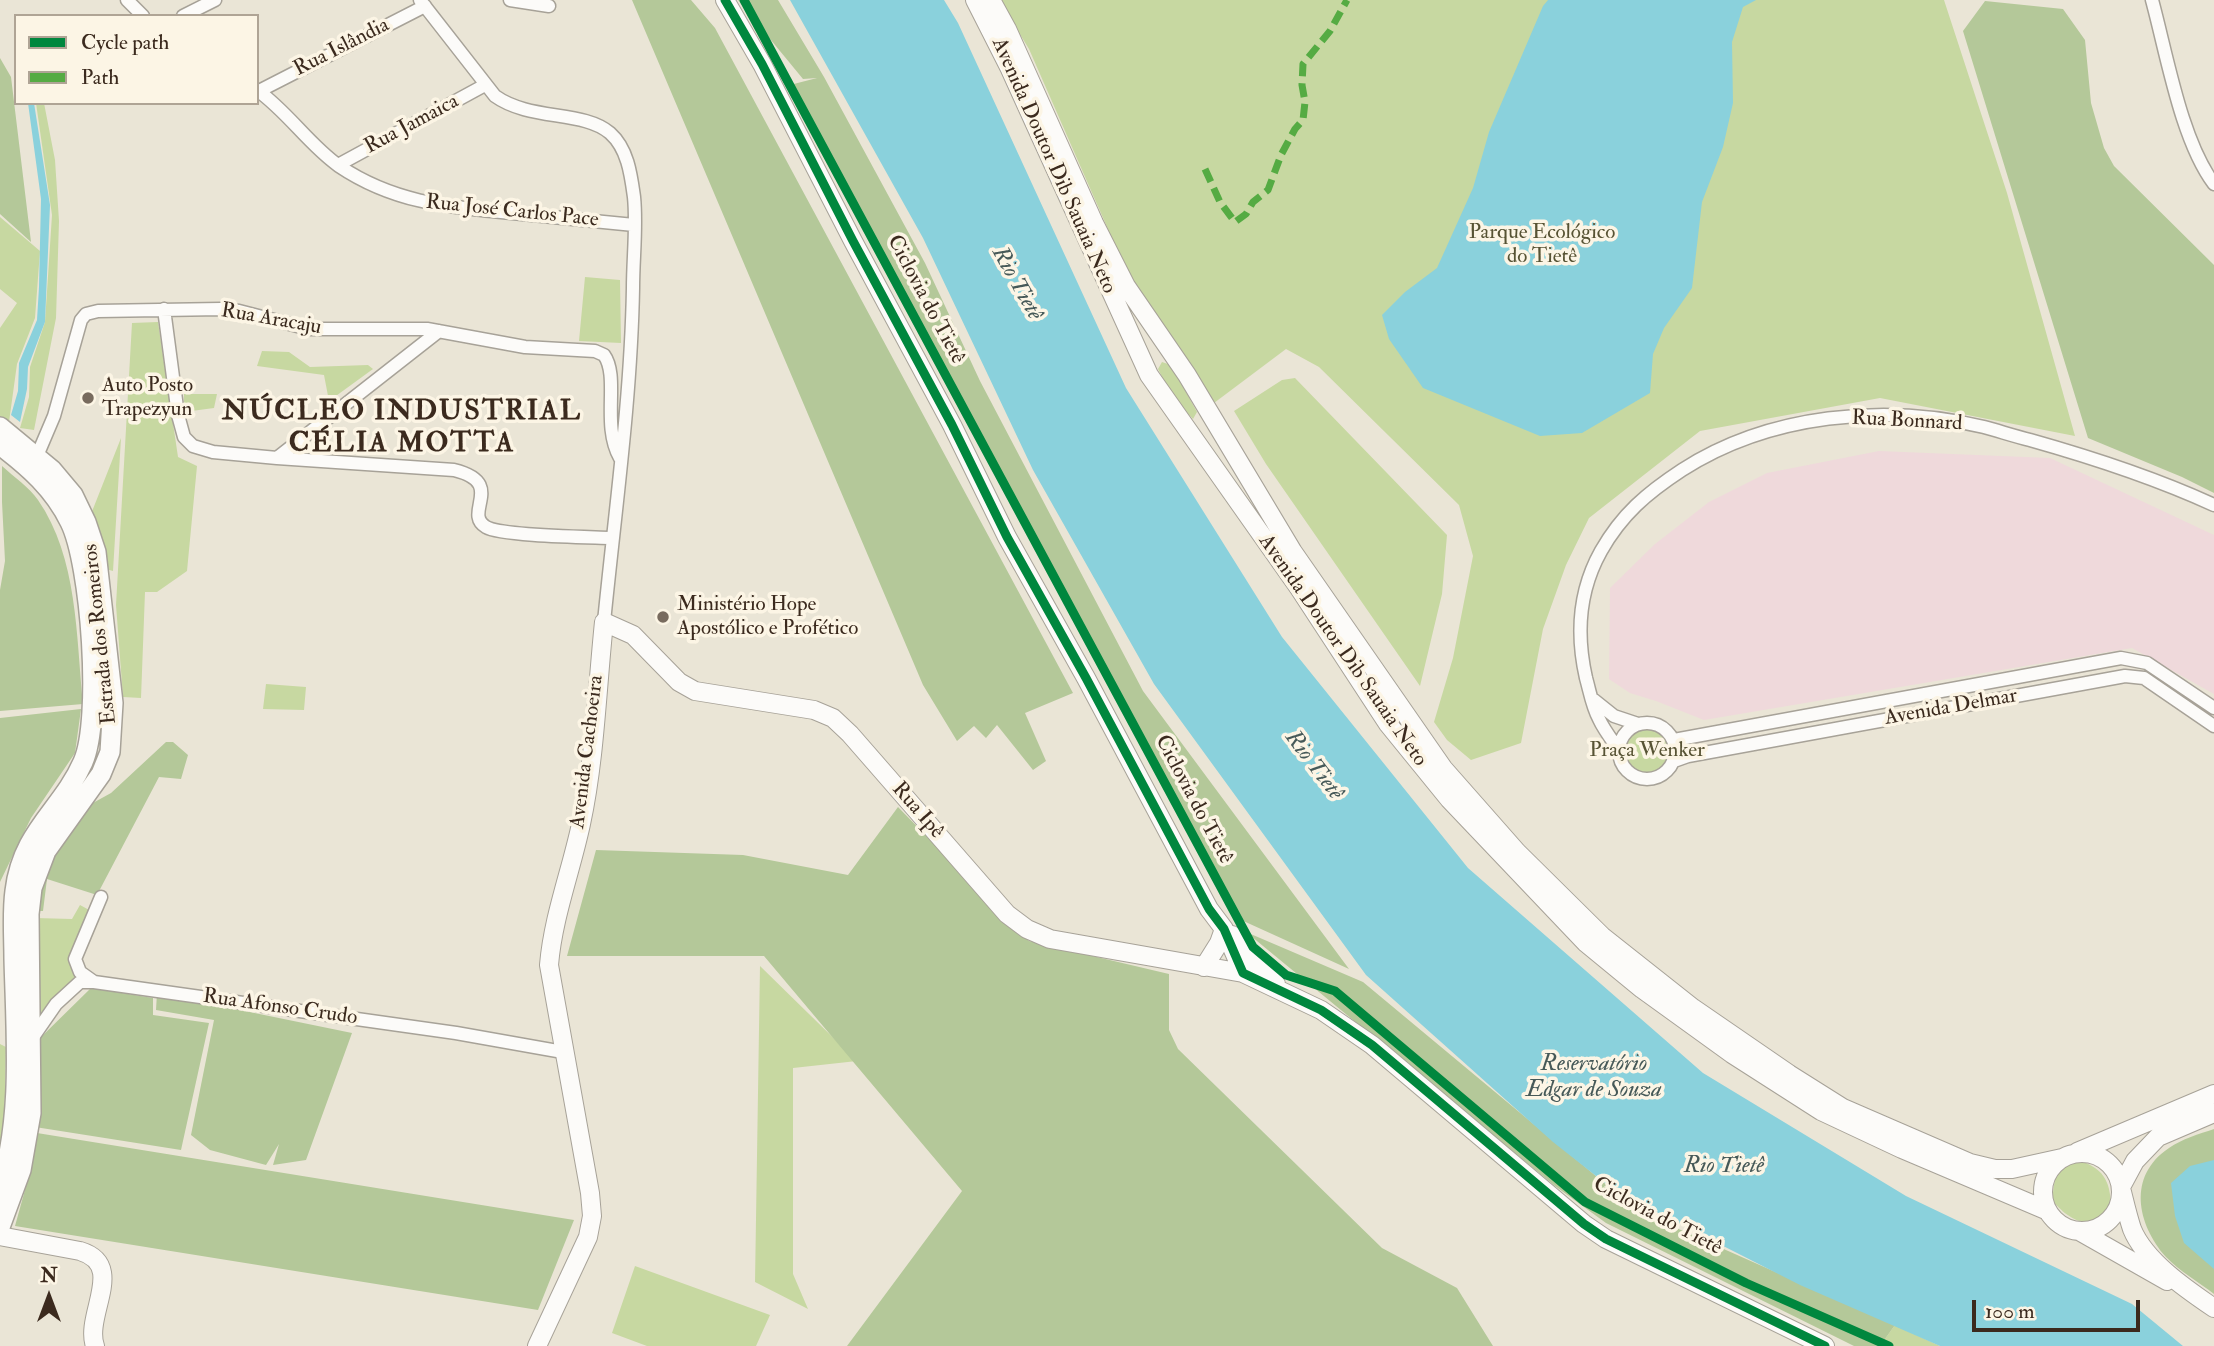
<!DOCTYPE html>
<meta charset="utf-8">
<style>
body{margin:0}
#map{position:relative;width:2214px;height:1346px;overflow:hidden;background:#eae5d6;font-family:"IM FELL Double Pica",serif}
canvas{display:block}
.legend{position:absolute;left:14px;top:14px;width:245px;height:91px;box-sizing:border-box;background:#fcf5e5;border:2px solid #afa495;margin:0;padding:9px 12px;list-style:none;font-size:21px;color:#3b2a1e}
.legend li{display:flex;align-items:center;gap:14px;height:35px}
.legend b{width:35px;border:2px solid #afa495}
.north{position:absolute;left:14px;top:1262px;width:70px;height:70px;-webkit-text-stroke:5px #fcf5e5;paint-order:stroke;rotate:0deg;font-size:19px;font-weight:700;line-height:28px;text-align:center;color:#3b2a1e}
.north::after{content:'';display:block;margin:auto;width:24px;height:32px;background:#3b2a1e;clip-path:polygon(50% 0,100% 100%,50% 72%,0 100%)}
.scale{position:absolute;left:1972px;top:1300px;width:168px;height:32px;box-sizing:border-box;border:4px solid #3b2a1e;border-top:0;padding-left:9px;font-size:21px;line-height:24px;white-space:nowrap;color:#3b2a1e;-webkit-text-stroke:5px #fcf5e5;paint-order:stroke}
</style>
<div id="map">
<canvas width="2214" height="1346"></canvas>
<ul class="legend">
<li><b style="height:9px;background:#00873e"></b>Cycle path</li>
<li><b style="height:9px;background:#55ab43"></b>Path</li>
</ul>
<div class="north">N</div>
<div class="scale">100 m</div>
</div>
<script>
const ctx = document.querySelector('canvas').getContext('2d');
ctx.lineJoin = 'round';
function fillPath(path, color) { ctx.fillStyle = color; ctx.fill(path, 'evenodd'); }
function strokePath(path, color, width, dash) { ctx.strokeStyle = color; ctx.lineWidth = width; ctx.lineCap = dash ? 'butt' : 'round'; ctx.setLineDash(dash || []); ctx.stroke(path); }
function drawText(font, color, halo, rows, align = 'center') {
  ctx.font = font + ' "IM FELL Double Pica",serif'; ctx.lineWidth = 7; ctx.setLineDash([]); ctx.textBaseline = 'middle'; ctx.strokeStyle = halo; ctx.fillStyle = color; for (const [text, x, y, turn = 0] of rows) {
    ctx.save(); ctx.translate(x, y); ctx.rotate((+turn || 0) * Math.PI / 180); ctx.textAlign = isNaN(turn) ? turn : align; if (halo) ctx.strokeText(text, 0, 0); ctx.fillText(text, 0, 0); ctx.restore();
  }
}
const built = new Path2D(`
 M1879 451 2050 458 2214 535V694L2132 648 1704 720 1656 701 1630 693 1609 679 1610 588 1655 544 1709 502 1767 473Z`);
const green = new Path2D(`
 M999 0H1944L2007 193 2075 436 1880 398 1700 431 1589 518 1566 565 1543 629 1521 743 1471 760 1447 740 1434 722 1453 658 1473 556 1459 505 1319 367 1286 349 1210 406 1132 284 1029 49Z
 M36 103H44L55 160 59 221 56 318 34 430 20 428 29 397 30 367 45 322 52 215Z
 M0 217 40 251 35 318 17 364 9 422 0 416V328L17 303 0 289Z
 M585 277 620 280 621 343 579 341Z
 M158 322 178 457 197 466 187 571 157 592H145L141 698 123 697 116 605 132 323Z
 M262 351 289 352 310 367 368 365 373 369 329 401 324 375 257 366Z
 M1162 362 1171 365 1197 412 1193 419C1178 404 1167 387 1158 369Z
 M1295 378 1447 535 1442 594 1420 686 1266 464 1234 411 1282 380Z
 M184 394H217L214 408 184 412Z
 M121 438 113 571 102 568 91 514Z
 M266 684 306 687 304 710 263 709Z
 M1623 751a24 24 0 1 1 48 0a24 24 0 1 1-48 0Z
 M80 905 91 911 74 952 70 956 75 979 34 1027 35 918 72 919Z
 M760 966 857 1061 793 1068V1274L808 1309 755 1282Z
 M0 1044 6 1047 4 1137 0 1139Z
 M2078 1160C2103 1168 2110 1180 2111 1205 2106 1209 2099 1219 2093 1221 2077 1226 2061 1211 2052 1200L2055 1178 2062 1165Z
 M635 1266 770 1315 756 1346H647L612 1333Z
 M1895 1325 1940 1346H1880Z`);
const forest = new Path2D(`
 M632 0H691L715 28 1073 693 1025 713 1046 761 1033 770 997 725 986 738 974 726 957 741 923 685Z
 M738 0H778L824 77 925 263 980 381 1143 691 1349 969 1239 919 786 86 817 78 803 79Z
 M1985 1 2063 9 2085 40 2091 103 2104 148 2114 166 2214 265V493L2182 477 2088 438 1963 31Z
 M0 58 11 77 31 242 0 214Z
 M2 466C14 477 29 487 38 500 78 558 76 636 83 704L0 711V590L5 561 2 502Z
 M81 709 75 753 31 818 0 882V718Z
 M166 742H173L188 755 181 779 159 777 97 895 47 879 43 911H33L36 888 82 809 111 793Z
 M898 807 1029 941 1169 974V1030L1178 1049 1382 1248 1457 1288 1493 1346H847L962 1191 764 956H567L596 850 743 855 848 875Z
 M1246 932 1363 982 1638 1211 1895 1325 1880 1346H1854L1606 1223 1555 1186Z
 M91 988 153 998V1015L209 1023 181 1150 35 1127V1043Z
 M157 993 352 1033 306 1160 273 1165 279 1144 266 1165 210 1150 191 1135 214 1020 156 1010Z
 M2214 1129V1294C2199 1282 2179 1271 2166 1257 2137 1224 2127 1176 2169 1148 2182 1139 2199 1134 2214 1129Z
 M37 1133 574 1220 538 1310 15 1226 28 1179Z`);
const water = new Path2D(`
 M790 0H944L958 23 1126 388 1282 637 1468 868 1703 1073 1906 1196 2132 1304 2183 1346H1940L1800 1285 1615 1191 1553 1142 1366 975 1154 684 1033 470 923 238Z
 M1548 0H1756L1743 7 1732 42 1733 103 1723 147 1702 202 1692 288 1664 328 1653 354 1650 393 1582 433 1540 436 1423 388 1389 339 1382 315 1405 292 1437 268 1473 188 1489 132 1543 6Z
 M28 103H34L50 205 45 322 28 367 27 389 20 422 11 415 18 391 19 363 37 320 39 287 41 199Z
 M2214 1160V1269L2184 1243 2175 1216 2171 1183 2190 1166Z`);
const street = new Path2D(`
 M127 0 143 16
 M420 0 495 96C530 121 583 110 610 133 628 149 631 175 634 197 637 226 633 258 633 288 631 400 615 511 604 622
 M510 0 549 6
 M2152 0C2167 55 2181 140 2214 184
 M183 16 215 0
 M257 90C288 112 309 145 339 166 394 203 448 207 512 213 553 217 593 221 634 225
 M259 91 425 6
 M338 165 485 85
 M164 309 178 415 184 437 193 446 213 452 277 458 454 470C507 483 462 513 486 527 501 536 589 537 611 538
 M37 456 54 416 81 320 86 314 98 311 221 309 239 311 309 329H427L525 347 595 351 604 355C620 377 601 425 620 458
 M277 458 439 331
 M1594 700 1614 716 1638 724
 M1619 751a28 28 0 1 1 56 0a28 28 0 1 1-56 0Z
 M1674 740 2121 658 2147 663 2214 708
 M1619 750C1612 740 1604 730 1599 719 1592 706 1590 692 1586 678 1576 634 1578 592 1601 551 1622 514 1647 493 1682 470 1769 414 1885 403 1984 427 1999 431 2014 436 2030 440 2094 458 2153 477 2214 505
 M1674 761 1688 756 2125 676 2144 678 2214 726
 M101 897 75 959 80 972 94 982 456 1033 563 1052
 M31 1040 56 1004 80 982H93`);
const secondary = new Path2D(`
 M725 0 762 64 853 241 952 425 1007 537 1086 678 1209 909 1224 929 1243 973
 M975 0 1010 69 1149 375 1299 588 1388 724 1449 799 1586 943 1642 989 1732 1054 1821 1111 1902 1149 2048 1211
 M991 0 1007 29 1094 223 1126 286 1187 375 1293 552 1443 768 1517 852 1602 936 1693 1008 1789 1074 1843 1108 1970 1163 1995 1169H2012L2062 1158
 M1232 935 1276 984
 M1204 967 1219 943 1224 929
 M2077 1152 2214 1094
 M2043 1192a39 39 0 1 1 78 0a39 39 0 1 1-78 0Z
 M2121 1187 2135 1161 2158 1137 2214 1113
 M2122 1192C2125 1204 2128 1217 2132 1229 2145 1261 2186 1289 2214 1308
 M2079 1231 2167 1281
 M0 1236 80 1251C127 1265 84 1315 95 1346
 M537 1346 588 1237 592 1216 590 1193 549 965C553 917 571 871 581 824 595 759 597 689 604 622L633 635 679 682 695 691 814 710 833 718 850 734 1007 914 1027 929 1050 939 1243 973 1321 1010 1372 1045 1584 1224 1606 1239 1825 1346`);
const primary = new Path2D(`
 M0 427 52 470 73 495 86 522 96 552 113 703 110 752 101 774 46 851 32 888 29 914 31 1113 21 1170 0 1227
 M0 445C29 467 54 489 70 522 91 564 102 720 83 762 62 810 22 831 15 891 12 913 14 937 14 959 16 1037 23 1115 0 1190`);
const quiet = new Path2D(`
 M1205 169 1220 202 1235 222 1246 214 1253 202 1268 190 1281 155 1295 129 1303 120 1305 102 1302 85 1303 64 1330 31 1347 0`);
const cycleway = new Path2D(`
 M725 0 762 64 853 241 952 425 1007 537 1086 678 1209 909 1224 929 1243 973 1321 1010 1372 1045 1584 1224 1606 1239 1825 1346
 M744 0 1253 947 1286 975 1335 991 1585 1202 1746 1283 1889 1346`);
const markers = [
 [88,398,7,"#786b5e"],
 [663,617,7,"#786b5e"]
];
const streetNames = [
 ["Rua Islândia",342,48,-27],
 ["Rua Jamaica",412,125,-28],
 ["Avenida Doutor Dib Sauaia Neto",1053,166,66],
 ["Rua José Carlos Pace",512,212,6],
 ["Ciclovia do Tietê",925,300,62],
 ["Rua Aracaju",271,320,10],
 ["Rua Bonnard",1907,422,3],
 ["Estrada dos Romeiros",101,634,-96],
 ["Avenida Doutor Dib Sauaia Neto",1342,651,55],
 ["Avenida Delmar",1951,708,-10],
 ["Avenida Cachoeira",588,752,-83],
 ["Ciclovia do Tietê",1193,800,62],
 ["Rua Ipê",917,811,49],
 ["Rua Afonso Crudo",280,1008,8],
 ["Ciclovia do Tietê",1657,1217,28]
];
const parkNames = [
 ["Parque Ecológico",1542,233],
 ["do Tietê",1542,257],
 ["Praça Wenker",1647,751]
];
const poiNames = [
 ["Auto Posto",102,386],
 ["Trapezyun",102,410],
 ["Ministério Hope",677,605],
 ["Apostólico e Profético",677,629]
];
const waterNames = [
 ["Rio Tietê",1016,284,61],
 ["Rio Tietê",1313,766,53],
 ["Reservatório",1594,1065],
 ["Edgar de Souza",1594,1091],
 ["Rio Tietê",1724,1167]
];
const districtNames = [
 ["NÚCLEO INDUSTRIAL",402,413],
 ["CÉLIA MOTTA",402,445]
];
fillPath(built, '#efd9db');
fillPath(green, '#c7d8a1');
fillPath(forest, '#b4c899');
fillPath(water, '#8ad1dc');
strokePath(street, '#a7a298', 15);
strokePath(secondary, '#a7a298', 20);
strokePath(primary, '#a7a298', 22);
strokePath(street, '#fcfbf9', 12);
strokePath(secondary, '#fcfbf9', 18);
strokePath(primary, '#fcfbf9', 19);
strokePath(quiet, '#55ab43', 7, [14, 7]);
strokePath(cycleway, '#00873e', 9);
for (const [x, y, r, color] of markers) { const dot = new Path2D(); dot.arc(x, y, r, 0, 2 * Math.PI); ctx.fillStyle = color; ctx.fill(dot); strokePath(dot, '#fcf5e5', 2.5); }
drawText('21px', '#3b2a1e', '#fcf5e5', streetNames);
drawText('21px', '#575334', '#fcf5e5', parkNames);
drawText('21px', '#3b2a1e', '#fcf5e5', poiNames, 'left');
drawText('italic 23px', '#465958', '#fcf5e5', waterNames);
ctx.letterSpacing = '2px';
drawText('bold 28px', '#3b2a1e', '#fcf5e5', districtNames);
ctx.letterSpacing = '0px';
</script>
